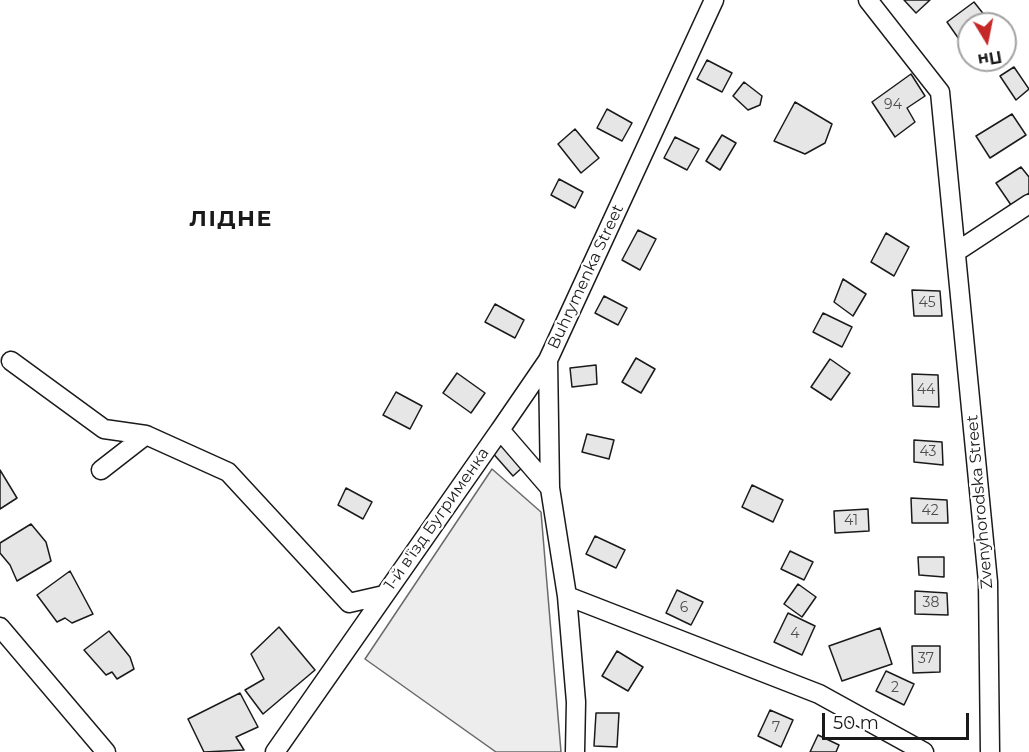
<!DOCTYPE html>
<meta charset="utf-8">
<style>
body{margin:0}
#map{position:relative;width:1029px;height:752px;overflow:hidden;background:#fff;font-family:Montserrat,sans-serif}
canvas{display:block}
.north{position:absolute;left:957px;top:12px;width:60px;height:60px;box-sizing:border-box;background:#fff;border:2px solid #a3a3a3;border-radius:50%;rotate:170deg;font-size:16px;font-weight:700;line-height:24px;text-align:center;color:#1a1a1a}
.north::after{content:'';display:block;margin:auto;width:21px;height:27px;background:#c62828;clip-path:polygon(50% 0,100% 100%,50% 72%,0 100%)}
.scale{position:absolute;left:822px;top:713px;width:147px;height:27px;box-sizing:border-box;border:3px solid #1a1a1a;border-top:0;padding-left:8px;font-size:18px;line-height:21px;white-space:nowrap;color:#1a1a1a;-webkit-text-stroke:4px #fff;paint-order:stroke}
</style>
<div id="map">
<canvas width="1029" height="752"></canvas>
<div class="north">Пн</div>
<div class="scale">50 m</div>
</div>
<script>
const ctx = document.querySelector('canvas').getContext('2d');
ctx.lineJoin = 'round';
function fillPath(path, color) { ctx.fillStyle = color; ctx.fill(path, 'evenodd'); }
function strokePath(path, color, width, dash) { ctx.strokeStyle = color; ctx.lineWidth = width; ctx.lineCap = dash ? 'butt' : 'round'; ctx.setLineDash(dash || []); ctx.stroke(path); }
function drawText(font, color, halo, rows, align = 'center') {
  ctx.font = font + ' Montserrat,sans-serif'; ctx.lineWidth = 4.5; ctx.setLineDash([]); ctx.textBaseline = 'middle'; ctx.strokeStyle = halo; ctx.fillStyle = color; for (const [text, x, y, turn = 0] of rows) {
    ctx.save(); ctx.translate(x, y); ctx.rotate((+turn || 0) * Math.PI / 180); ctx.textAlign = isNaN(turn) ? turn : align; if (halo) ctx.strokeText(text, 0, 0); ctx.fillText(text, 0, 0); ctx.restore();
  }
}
const built = new Path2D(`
 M492 469 541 512 561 752H496L365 659Z`);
const building = new Path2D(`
 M904 0H930L916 13Z
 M974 2 989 21 985 24H969V36L961 42 947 22Z
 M707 60 732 73 722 92 697 79Z
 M1014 67 1029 89 1016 100 1000 76Z
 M911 74 925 96 907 108 915 122 895 137 872 102Z
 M744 82 762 96 760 105 748 110 733 96Z
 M795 102 832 124 825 143 805 154 774 141Z
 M607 109 632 123 622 141 597 128Z
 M1012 114 1026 135 990 158 976 136Z
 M575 129 599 158 581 173 558 144Z
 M722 135 736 143 720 170 706 161Z
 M675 137 699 149 687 170 664 158Z
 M1021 167 1029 177V193L1011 205 996 183Z
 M559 179 583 192 575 208 551 195Z
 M638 230 656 239 640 270 622 260Z
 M886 233 909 247 894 276 871 262Z
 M843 279 866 294 853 316 834 302Z
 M912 290 940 291 942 316H914Z
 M604 296 627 308 618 325 595 313Z
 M495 304 524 320 515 338 485 322Z
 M823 313 852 327 842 347 813 332Z
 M636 358 655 369 641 393 622 382Z
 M830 359 850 373 831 400 811 387Z
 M596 365 597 384 572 387 570 368Z
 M457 373 485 393 471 413 443 393Z
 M912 374 938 375 939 407 913 406Z
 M396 392 422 406 410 429 383 415Z
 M587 434 614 440 609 459 582 452Z
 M501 440 524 466 513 476 490 450Z
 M914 440 942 442 943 465 914 462Z
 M0 470 17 498 0 509Z
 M752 485 783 500 773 522 742 507Z
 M346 488 372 502 363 519 338 505Z
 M911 498 947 500 948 523H912Z
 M868 509 869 531 835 533 834 511Z
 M31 524 46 542 51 561 17 581 10 565 0 553V543Z
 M595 536 625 550 616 568 586 554Z
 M790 551 813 562 804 580 781 569Z
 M918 557H944V577L919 575Z
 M70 571 93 614 72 623 65 618 57 622 37 595Z
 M798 584 816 597 802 617 784 604Z
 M677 590 703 602 691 625 666 613Z
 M915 591 947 593 948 615 915 614Z
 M788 613 815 626 802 655 774 642Z
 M279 627 315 670 263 714 245 690 264 679 251 654Z
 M880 628 892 664 842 681 829 646Z
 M109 631 130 657 134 669 117 679 112 672 106 675 84 650Z
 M912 646H940V672L913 673Z
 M617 651 643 667 628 691 602 676Z
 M886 671 914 684 904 705 876 691Z
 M240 693 258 727 236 737 244 750 204 752 188 719Z
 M770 710 793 720 781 747 758 736Z
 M596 713H619L617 747 594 746Z
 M818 735 839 745 836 752H810Z`);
const minor = new Path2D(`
 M868 0 940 92 988 582 990 752
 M956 252 1029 204
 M548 360 500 430 550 488
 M11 361 104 429 146 435
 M101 470 146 435 228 472 349 603 384 595
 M567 596 819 694 924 752
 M0 627 106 752
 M275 752 500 430
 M575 752 576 702 567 596 550 488 548 360 714 0`);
const numberNames = [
 ["94",893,105],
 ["45",927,303],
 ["44",926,390],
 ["43",928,452],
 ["42",930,511],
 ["41",851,521],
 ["38",931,603],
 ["6",684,608],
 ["4",795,634],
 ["37",926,659],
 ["2",895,688],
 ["7",776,728]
];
const streetNames = [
 ["Buhrymenka Street",586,277,-65],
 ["Zvenyhorodska Street",980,502,-95],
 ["1-й в'їзд Бугрименка",437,519,-55]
];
const districtNames = [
 ["ЛІДНЕ",231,220]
];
fillPath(built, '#ededed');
strokePath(built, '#6a6a6a', 1.5);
fillPath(building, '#e6e6e6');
strokePath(building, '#1a1a1a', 1.5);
strokePath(minor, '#1a1a1a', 21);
strokePath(minor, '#fff', 18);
drawText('14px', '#4d4d4d', null, numberNames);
drawText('16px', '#1a1a1a', '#fff', streetNames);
ctx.letterSpacing = '1.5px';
drawText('bold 22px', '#1a1a1a', '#fff', districtNames);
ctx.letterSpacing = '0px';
</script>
